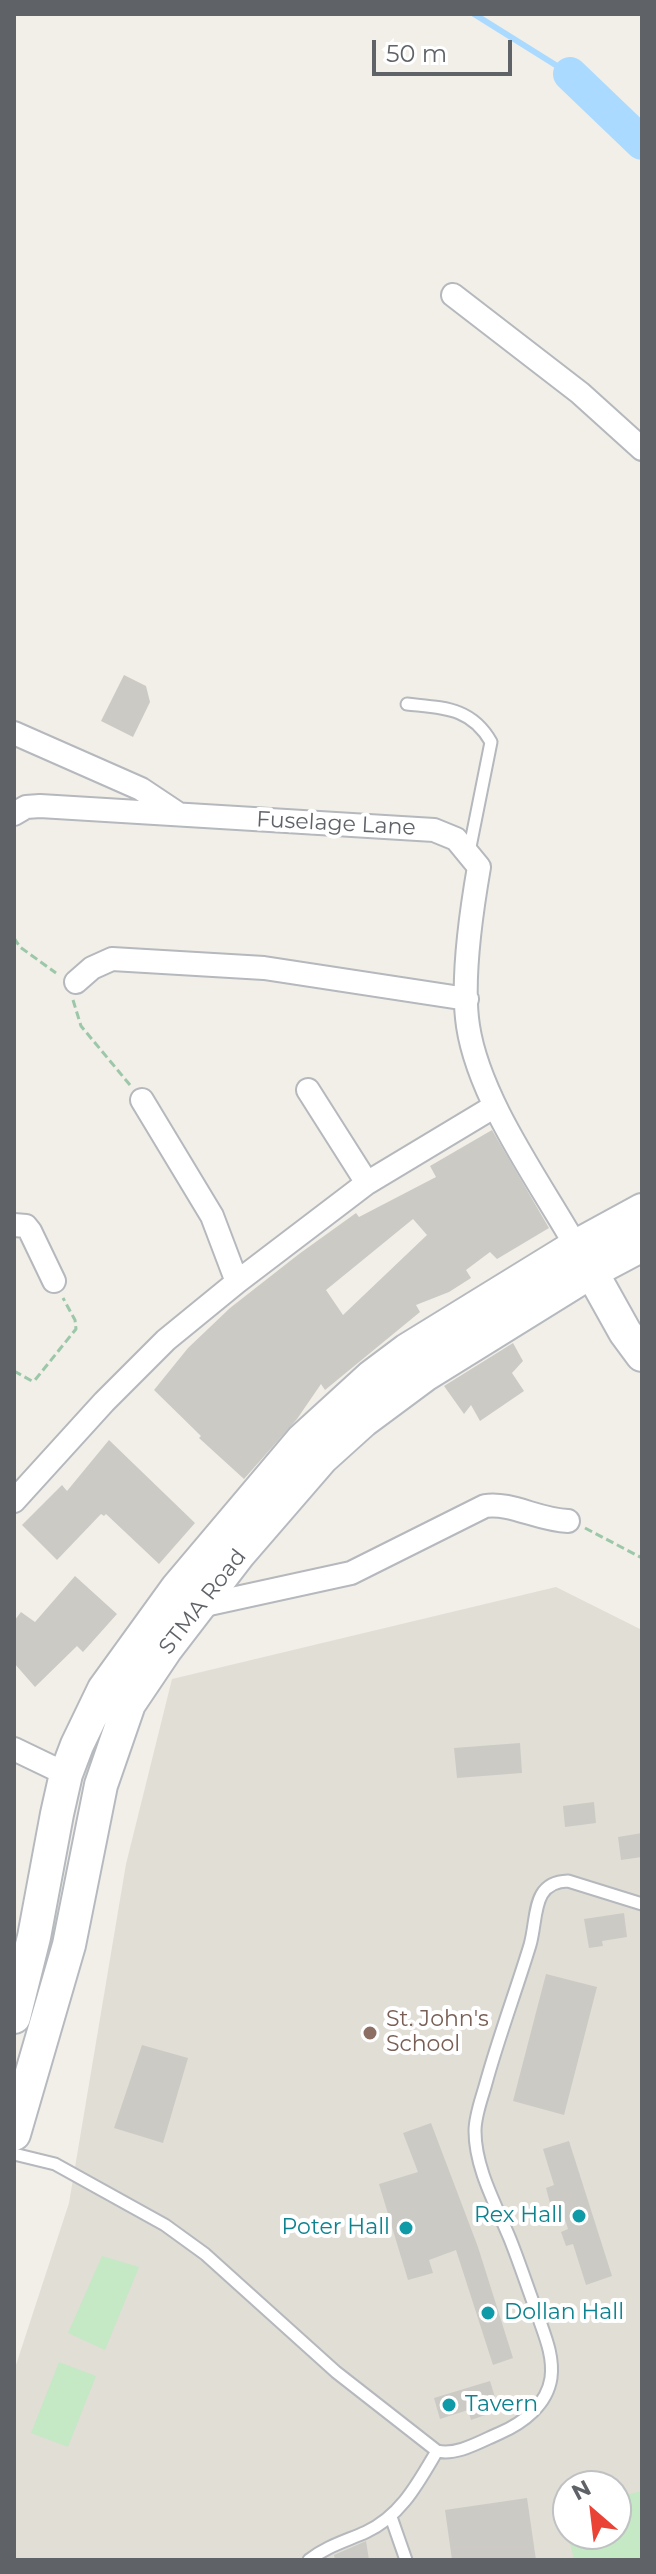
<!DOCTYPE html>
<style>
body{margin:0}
#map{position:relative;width:656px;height:2574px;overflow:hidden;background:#f1efe8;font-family:Montserrat,sans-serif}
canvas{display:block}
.frame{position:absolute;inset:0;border:16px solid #5f6368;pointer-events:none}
.north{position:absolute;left:552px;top:2470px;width:80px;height:80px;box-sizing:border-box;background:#fff;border:2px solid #bfc1c3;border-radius:50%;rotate:332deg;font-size:22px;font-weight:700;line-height:32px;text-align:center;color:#5f6368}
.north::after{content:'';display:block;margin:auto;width:28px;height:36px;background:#ea4335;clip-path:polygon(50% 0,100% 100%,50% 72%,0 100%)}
.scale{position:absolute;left:372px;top:40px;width:140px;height:36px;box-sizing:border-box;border:4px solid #5f6368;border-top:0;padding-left:10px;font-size:24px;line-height:28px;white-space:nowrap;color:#5f6368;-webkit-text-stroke:6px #fff;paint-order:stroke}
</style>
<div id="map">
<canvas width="656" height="2574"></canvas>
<div class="frame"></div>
<div class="north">N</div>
<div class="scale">50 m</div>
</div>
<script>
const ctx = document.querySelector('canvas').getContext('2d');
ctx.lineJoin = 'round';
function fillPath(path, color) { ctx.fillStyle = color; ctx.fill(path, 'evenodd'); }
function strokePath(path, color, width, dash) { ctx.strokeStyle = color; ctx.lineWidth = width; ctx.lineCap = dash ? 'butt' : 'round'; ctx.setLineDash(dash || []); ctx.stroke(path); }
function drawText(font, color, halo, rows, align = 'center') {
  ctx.font = font + ' Montserrat,sans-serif'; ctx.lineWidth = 8; ctx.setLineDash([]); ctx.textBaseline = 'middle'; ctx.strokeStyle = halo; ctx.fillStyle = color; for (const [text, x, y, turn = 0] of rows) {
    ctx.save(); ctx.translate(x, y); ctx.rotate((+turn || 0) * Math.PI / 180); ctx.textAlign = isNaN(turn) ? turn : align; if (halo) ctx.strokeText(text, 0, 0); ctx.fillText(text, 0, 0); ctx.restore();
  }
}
const education = new Path2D(`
 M556 1587 642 1630V2560H14V2371L69 2203 126 1864 172 1679ZM568 2486H616V2534H568Z`);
const green = new Path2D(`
 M102 2256 139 2267 105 2350 68 2333Z
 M59 2362 96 2376 68 2447 31 2433Z
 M642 2491V2560H574L562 2509 568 2508V2534H616V2497Z`);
const stream = new Path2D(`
 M474 14 570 74`);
const river = new Path2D(`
 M570 74 642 143`);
const building = new Path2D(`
 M124 675 146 686 150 702 133 737 101 721Z
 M492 1130 549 1228 497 1259 490 1252 466 1270 471 1278 449 1292 416 1305 420 1312 325 1390 321 1384 297 1419 244 1479 199 1438 201 1436 154 1390 188 1348 230 1308 299 1254 356 1213 359 1217 436 1177 430 1166ZM413 1219 427 1235 343 1315 326 1290Z
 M513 1343 523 1361 512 1373 524 1391 480 1421 471 1405 464 1414 444 1386Z
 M109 1440 195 1523 159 1564 106 1514 104 1516 101 1514 57 1560 22 1525 62 1485 67 1491Z
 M75 1576 117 1614 83 1652 77 1646 35 1687 14 1663V1621L21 1612 35 1622Z
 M520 1743 522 1773 457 1778 454 1748Z
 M594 1802 596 1823 565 1827 563 1806Z
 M642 1833V1857L621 1860 618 1837Z
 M624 1913 627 1937 602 1941 603 1946 589 1948 584 1919Z
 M546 1974 597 1987 564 2115 513 2101Z
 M142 2045 188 2058 163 2143 114 2128Z
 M431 2123 478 2247 513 2358 493 2365 456 2250 429 2260 433 2273 408 2280 379 2184 418 2172 403 2133Z
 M569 2141 612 2276 586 2285 573 2244 566 2246 561 2232 568 2229 559 2201 550 2203 546 2188 554 2185 543 2149Z
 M490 2381 499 2410 471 2420 468 2410 440 2419 434 2398Z
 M527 2498 536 2560H452L445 2510Z
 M366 2541 369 2560H335L334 2555Z`);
const path = new Path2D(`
 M14 938 20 947 56 973
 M73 1000 81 1026 130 1085
 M14 1371 32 1381 35 1380 76 1329 75 1320 63 1298
 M585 1528 642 1558`);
const lane = new Path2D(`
 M407 704C443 708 471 707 491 742L469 852
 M14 2154 55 2164 165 2225 205 2254 336 2372 437 2451C457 2456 481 2441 500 2433 523 2423 547 2405 551 2378 554 2355 544 2334 537 2313 528 2289 520 2264 510 2239 496 2205 475 2168 475 2131 475 2115 482 2098 486 2083 499 2036 516 1991 530 1945 538 1917 531 1882 568 1881L642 1904
 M391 2517 406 2560
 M309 2560C327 2546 346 2541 366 2532 401 2516 418 2483 437 2451`);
const street = new Path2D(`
 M453 295 580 393 642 449
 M14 733 141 789 177 813
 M14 814 26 807 40 806 434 830 456 839 479 867C471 913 461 980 468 1026 479 1099 539 1181 576 1246
 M76 982 92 968 112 959 264 968 467 999
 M308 1090 367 1183
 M142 1100 212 1216 237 1282
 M14 1225 26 1226 30 1231 54 1281
 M14 1501 104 1402 166 1340 237 1282 367 1183 495 1106
 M200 1606 351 1573 485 1506C511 1502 538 1520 568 1521
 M14 1749 66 1774`);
const secondary = new Path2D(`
 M582 1255 625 1332 642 1355
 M14 2017 34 1937 57 1814 66 1774 77 1745 104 1689 177 1588 302 1440 371 1377 407 1350 576 1246 642 1210
 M14 2134 69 1945 101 1785 129 1704 166 1649 239 1554 322 1458 363 1421 425 1375 591 1272 642 1245`);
const markers = [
 [370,2033,8,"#8d6e63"],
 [579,2216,8,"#0f9aa8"],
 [406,2228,8,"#0f9aa8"],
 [488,2313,8,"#0f9aa8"],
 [449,2405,8,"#0f9aa8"]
];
const streetNames = [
 ["Fuselage Lane",336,824,3],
 ["STMA Road",203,1602,-52]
];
const educationNames = [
 ["St. John's",386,2020],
 ["School",386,2045]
];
const cultureNames = [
 ["Rex Hall",563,2216],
 ["Poter Hall",390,2228],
 ["Dollan Hall",504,2313,"left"],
 ["Tavern",465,2405,"left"]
];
fillPath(education, '#e1ded6');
fillPath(green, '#c5e8c5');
strokePath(stream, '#aadaff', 6);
strokePath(river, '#aadaff', 34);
fillPath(building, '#cccac5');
strokePath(lane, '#b5b8bc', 15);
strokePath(street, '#b5b8bc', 26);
strokePath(secondary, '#b6babf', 36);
strokePath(path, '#9cc7a9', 3, [8, 4]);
strokePath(lane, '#fff', 11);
strokePath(street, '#fff', 22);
strokePath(secondary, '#fff', 32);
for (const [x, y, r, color] of markers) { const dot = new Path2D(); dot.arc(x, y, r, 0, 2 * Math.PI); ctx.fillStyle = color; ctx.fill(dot); strokePath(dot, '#fff', 3); }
drawText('22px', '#5f6368', '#fff', streetNames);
drawText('22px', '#785e54', '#fff', educationNames, 'left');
drawText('22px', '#0d838f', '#fff', cultureNames, 'right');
</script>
